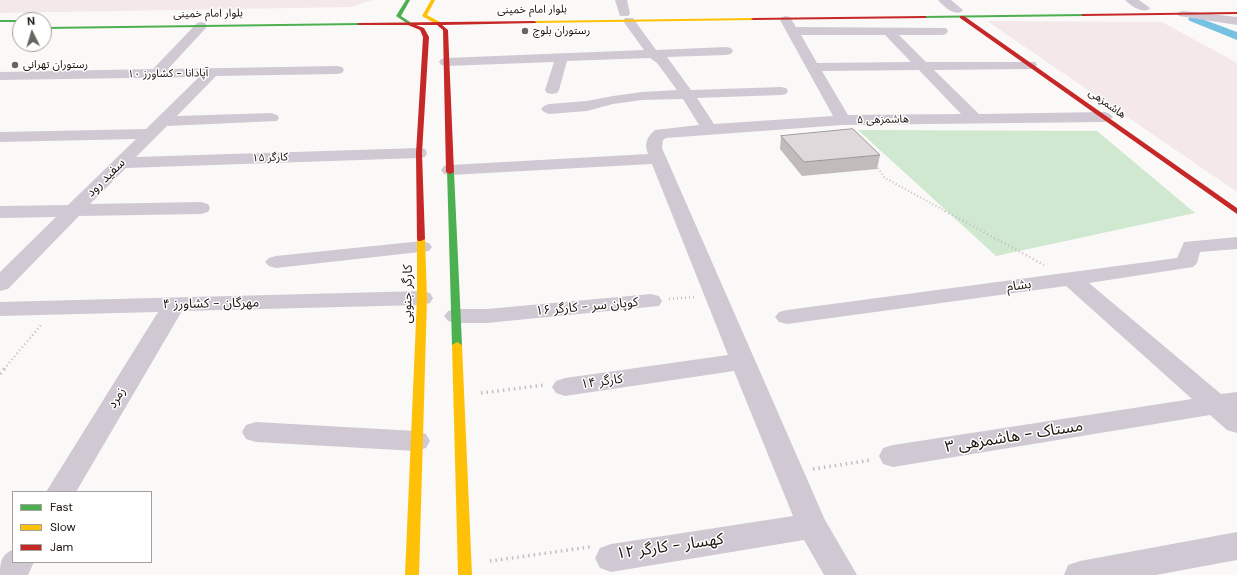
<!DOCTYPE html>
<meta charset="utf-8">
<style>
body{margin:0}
#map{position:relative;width:1237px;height:575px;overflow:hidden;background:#fbf9f7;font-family:"DM Sans",sans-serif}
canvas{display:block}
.legend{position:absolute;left:12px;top:491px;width:140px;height:72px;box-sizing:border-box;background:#fff;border:1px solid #a3a19e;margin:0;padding:5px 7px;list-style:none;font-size:12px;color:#1a140c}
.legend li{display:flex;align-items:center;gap:8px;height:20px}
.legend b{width:20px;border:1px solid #a3a19e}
.north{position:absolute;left:12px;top:12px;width:40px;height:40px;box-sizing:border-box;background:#fff;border:1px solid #a3a19e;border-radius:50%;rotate:355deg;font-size:11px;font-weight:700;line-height:16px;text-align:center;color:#1a140c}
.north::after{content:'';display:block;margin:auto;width:14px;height:18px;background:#69645e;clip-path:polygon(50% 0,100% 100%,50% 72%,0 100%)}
</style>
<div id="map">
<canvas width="1237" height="575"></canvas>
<ul class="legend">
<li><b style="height:5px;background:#4caf50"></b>Fast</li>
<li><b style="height:5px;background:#ffc107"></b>Slow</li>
<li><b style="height:5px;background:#c62828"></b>Jam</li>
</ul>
<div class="north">N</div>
</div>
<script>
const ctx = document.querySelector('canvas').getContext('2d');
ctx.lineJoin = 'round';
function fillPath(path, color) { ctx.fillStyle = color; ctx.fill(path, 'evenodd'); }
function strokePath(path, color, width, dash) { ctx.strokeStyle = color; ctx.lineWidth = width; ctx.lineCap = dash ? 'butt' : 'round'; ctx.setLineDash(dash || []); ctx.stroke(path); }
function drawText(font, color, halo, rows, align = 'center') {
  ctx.font = font + ' "DM Sans","Noto Sans Arabic",sans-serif'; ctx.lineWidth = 3; ctx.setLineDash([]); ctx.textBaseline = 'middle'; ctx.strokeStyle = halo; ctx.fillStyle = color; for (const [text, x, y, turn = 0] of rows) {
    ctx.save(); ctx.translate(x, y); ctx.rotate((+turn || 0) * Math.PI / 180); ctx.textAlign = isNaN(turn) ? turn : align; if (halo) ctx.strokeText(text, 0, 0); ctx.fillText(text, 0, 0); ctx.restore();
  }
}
const commercial = new Path2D(`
 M0 0H373L350 7 0 13Z
 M987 21 1162 22 1237 63V192Z`);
const green = new Path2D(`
 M858 130 1097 131 1195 213 996 256Z`);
const canal = new Path2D(`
 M1194 16 1237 32V40L1190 21 1188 19 1190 17Z`);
const pathFar2 = new Path2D(`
 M876 165 885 178 947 212`);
const pathFar1 = new Path2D(`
 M945 211 1044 265
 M669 299 694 297
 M4 369 41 325`);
const path = new Path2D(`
 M0 374 5 368
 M481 393 545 385
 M813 469 871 460
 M490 561 590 547`);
const street = new Path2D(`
 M615 0H627L630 14 628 16H620Z
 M938 0H951L963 10 961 12C953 15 944 7 938 0Z
 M1125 0H1139L1150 8 1148 10C1140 12 1131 6 1125 0Z
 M1183 11 1237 17V25L1179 16 1177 14 1179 12Z
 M786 16 790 17 796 27 946 28 948 31 946 34 942 35H899L926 62H1035L1037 65 1035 68 1030 69 934 70 979 114 1105 112 1110 114 1113 117 1110 120 1105 122 843 125 666 138 663 140 662 148 825 520 857 575H824L804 540 611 572 600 568 595 558 600 548 611 544 793 516 734 371 565 396 556 393 552 387 556 381 565 378 728 355 652 164 450 175 444 174 441 170 444 166 450 165 648 154C644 143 647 137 655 130L699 125 683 99 642 100 613 104 587 111 549 114 544 112 541 109 544 106 549 104 587 101 613 96 642 92 677 90 657 63 650 58 567 61 559 90 557 93 552 94 547 93 545 90 554 62 446 66 441 65 439 62 441 59 446 58 644 50 623 21 625 18H633L656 50 726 47 731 48 733 51 731 54 726 55 667 57 691 90 781 87 786 88 788 91 786 94 781 95 697 98 714 124 833 116 780 20 782 17ZM801 35H885L911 62 817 63ZM919 70 961 114 848 115 822 71Z
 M201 22 205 23 207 26 205 29 168 69 337 66 342 67 344 70 342 73 337 74 216 76 177 116 271 113 277 115 279 118 277 121 167 126 136 157 419 148 425 149 427 153 425 157 419 158 126 168 90 204 201 202 208 204 210 208 208 212 201 214 79 216 8 289 0 291V272L56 217 0 218V206L68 205 136 139 0 142V132L146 129 199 77 0 80V72L153 69 197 23Z
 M1237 237V249L1200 252 1197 263 1193 267 1089 283 1221 394 1237 392V433L1227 430 1210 415 893 467 883 464 879 456 883 448 893 445 1192 399 1066 286 787 324 779 322 775 317 779 312 787 310 1177 258 1184 242Z
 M422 241 429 243 432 247 429 251 276 268 269 266 265 262 269 258 276 256Z
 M422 291 430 293 433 298 430 303 422 305 182 311 76 492H46L158 312 0 316V302Z
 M651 294 659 296 662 301 659 306 487 323H456L448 321 444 316 448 311 456 309H487Z
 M256 422 416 431 426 434 430 441 426 448 416 451 256 442 246 439 242 432 246 425Z
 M1237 532V560L1156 575H1064L1068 565 1080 561Z
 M13 550V562H34L28 575H0C0 563 1 554 13 550Z`);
const fast = new Path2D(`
 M406 0H410L401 16 410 22V24H408L396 16Z
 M1083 14 1085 15V16L924 18 922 17 924 16Z
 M0 20H22H20V22H0Z
 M361 23V25H359L44 29V27Z
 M447 170H453L454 172 462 345 457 348 452 345Z`);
const slow = new Path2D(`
 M431 0H435L427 15 440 22V24H436L422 16Z
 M753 18 755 19V20L534 23 532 22 534 21Z
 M418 237H421L425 239 427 298 419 575H405L417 298V239Z
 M457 342 462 345 472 575H458L452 345Z`);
const jam = new Path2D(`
 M1237 12V14L1083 16 1081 15 1083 14Z
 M924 16H926V18L753 20 751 19 753 18Z
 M960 16H964L1237 208V214L960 18Z
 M534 21 536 22V23L442 25 448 30 454 172 450 174 446 172 443 30 437 25H416L424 28 429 37 422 153 425 239 421 241H418L417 239 416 153 423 37 420 30 408 25H359L357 24 359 23Z`);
const wall = new Path2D(`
 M781 136 880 155 877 169 802 176 780 149Z`);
const building = new Path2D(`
 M853 129 880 155 804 162 781 136Z`);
const markers = [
 [525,31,4,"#69645e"],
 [15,65,4,"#69645e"]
];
const farStreetnames = [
 ["بلوار امام خمینی",532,10,-1],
 ["بلوار امام خمینی",208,14,-1],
 ["آپادانا - کشاورز ۱۰",168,74,-1],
 ["هاشمزهی",1107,104,35],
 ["هاشمزهی ۵",883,120,-1],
 ["کارگر ۱۵",270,158,-2]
];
const farPoinames = [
 ["رستوران بلوچ",533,31],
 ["رستوران تهرانی",23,65]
];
const streetNames = [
 ["سفید رود",106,178,-45],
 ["بشام",1019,286,-8],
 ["کارگر جنوبی",408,294,-89],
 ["مهرگان - کشاورز ۴",211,304,-1],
 ["کوپان سر - کارگر ۱۶",587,307,-5],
 ["کارگر ۱۴",602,382,-8],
 ["زمرد",117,398,-59]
];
const nearStreetnames = [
 ["مستاک - هاشمزهی ۳",1014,437,-9],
 ["کهسار - کارگر ۱۲",670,547,-8]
];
fillPath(commercial, '#f4e8ea');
fillPath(green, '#cfe8cf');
fillPath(canal, '#76c0e1');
strokePath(pathFar2, '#c3bec4', 2, [1, 2.5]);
strokePath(pathFar1, '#c3bec4', 2.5, [1, 3]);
strokePath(path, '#c3bec4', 3.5, [1.5, 4]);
fillPath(street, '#d0c9d4');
fillPath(fast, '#4caf50');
fillPath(slow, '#ffc107');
fillPath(jam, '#c62828');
fillPath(wall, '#c1bbbc');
fillPath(building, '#e0d9db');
strokePath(building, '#9d9899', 1);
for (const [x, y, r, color] of markers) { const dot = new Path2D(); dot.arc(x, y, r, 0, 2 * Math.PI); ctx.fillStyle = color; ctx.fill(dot); strokePath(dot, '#fff', 1.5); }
drawText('11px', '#1a140c', '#fff', farStreetnames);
drawText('11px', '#1a140c', '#fff', farPoinames, 'left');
drawText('13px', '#1a140c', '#fff', streetNames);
drawText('16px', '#1a140c', '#fff', nearStreetnames);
</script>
